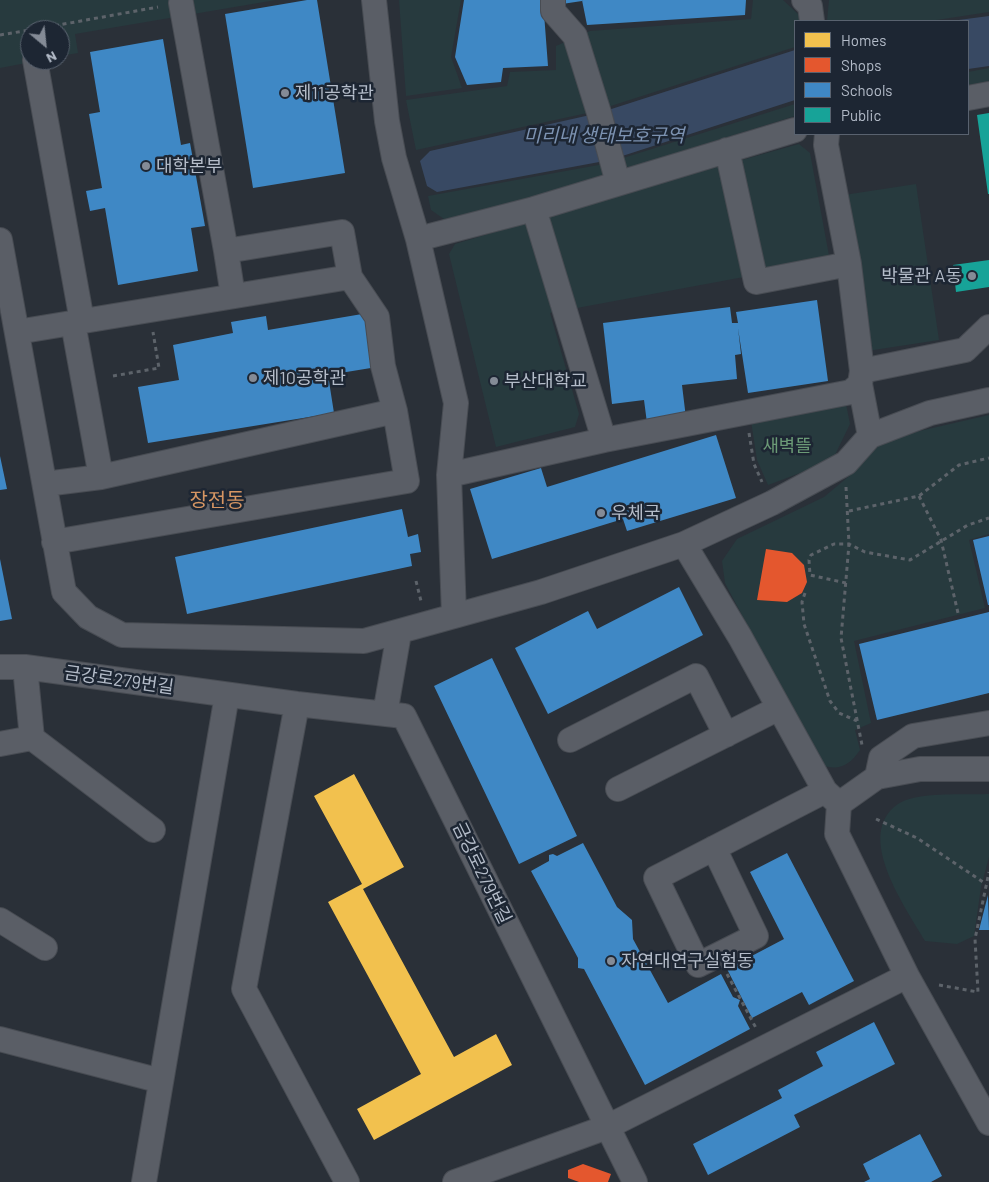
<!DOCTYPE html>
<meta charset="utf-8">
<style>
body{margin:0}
#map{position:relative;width:989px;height:1182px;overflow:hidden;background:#2a3038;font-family:Barlow,sans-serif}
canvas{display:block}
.legend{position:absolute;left:794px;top:20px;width:175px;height:115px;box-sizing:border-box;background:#1d2633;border:1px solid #59626f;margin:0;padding:6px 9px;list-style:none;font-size:15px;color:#b4bcc9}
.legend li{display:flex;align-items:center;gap:10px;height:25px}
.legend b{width:25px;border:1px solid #59626f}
.north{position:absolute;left:20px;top:20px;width:50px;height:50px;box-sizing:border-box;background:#1d2633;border:1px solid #59626f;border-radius:50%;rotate:152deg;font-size:14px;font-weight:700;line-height:20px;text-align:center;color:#b4bcc9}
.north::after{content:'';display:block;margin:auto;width:18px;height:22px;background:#848b96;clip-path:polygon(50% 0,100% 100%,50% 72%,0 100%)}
</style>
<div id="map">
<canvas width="989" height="1182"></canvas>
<ul class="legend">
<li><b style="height:14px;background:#f2c14e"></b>Homes</li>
<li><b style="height:14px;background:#e4572e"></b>Shops</li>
<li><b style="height:14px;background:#3f88c5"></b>Schools</li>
<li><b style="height:14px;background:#17a398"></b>Public</li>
</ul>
<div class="north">N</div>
</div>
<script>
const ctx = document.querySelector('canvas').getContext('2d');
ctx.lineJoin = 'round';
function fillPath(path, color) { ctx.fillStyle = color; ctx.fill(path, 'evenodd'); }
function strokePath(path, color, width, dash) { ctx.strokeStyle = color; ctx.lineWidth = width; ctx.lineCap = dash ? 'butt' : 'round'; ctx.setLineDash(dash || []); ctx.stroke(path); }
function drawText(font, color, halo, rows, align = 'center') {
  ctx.font = font + ' Barlow,"Noto Sans KR",sans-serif'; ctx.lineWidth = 5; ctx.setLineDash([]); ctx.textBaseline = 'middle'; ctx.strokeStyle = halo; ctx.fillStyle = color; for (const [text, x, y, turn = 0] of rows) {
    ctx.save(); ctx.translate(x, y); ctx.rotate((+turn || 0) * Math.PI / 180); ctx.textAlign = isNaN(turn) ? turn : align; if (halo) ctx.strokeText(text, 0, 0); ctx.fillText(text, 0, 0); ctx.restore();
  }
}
const green = new Path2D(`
 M0 0H276L75 34 78 53 60 56V30H30V60H42L0 68Z
 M399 0H461L451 57 462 88 406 96Z
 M753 0H783L799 15V21H795V47L592 112 416 150 406 100 507 86 510 72 556 70V46L590 31 751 19Z
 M829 0H989V12L930 21H827Z
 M989 68V81L968 85V72Z
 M795 104V116L477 215 444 219 431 210 428 196 604 164Z
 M799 144 810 153 830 261 550 313 579 414 575 427 496 447 449 254 455 244 649 186Z
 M916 184 939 340 867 351 844 195Z
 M846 404 850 424 832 461 768 485 757 460 751 421Z
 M989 415V534L969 540 985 608 854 641 871 723 855 730 860 750C849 766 839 771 821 765L725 583 722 561 737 539 824 497 854 472 885 439Z
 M989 794V857L981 887 974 936 957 944 925 941C906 908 853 835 898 804 917 791 966 795 989 794Z`);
const water = new Path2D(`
 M989 16V66L968 69V21H951Z
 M795 50V100L610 160 437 192 427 186 420 161 430 151 599 113Z`);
const homes = new Path2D(`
 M354 774 404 867 363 889 454 1057 496 1034 512 1065 374 1140 357 1109 421 1074 328 902 362 884 314 796Z`);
const shops = new Path2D(`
 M766 549 792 553 804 565 807 582 802 593 787 602 757 600Z
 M583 1164 611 1174 608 1182H579L568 1178V1170Z`);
const schools = new Path2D(`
 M307 0H317L345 173 253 188 225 14Z
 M464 0H543L548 66 503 68 501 82 467 85 455 57Z
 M562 0H582V1L562 4Z
 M582 0H746L745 15 587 25Z
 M163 39 181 145 190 143 205 226 191 228 198 271 118 285 105 208 90 211 86 191 102 188 89 114 100 112 90 52Z
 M817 300 828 381 748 393 738 328 741 354 735 355 737 379 682 385 686 418 647 423 644 400 612 404 603 323 730 307 732 323H738L736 312Z
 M368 313 377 367 328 375 334 413 148 443 138 387 179 380 173 345 233 333 231 322 266 316 268 330Z
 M716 435 736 498 627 531 623 519 492 559 470 489 541 468 547 487Z
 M0 456 7 489 0 490Z
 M402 509 408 537 418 534 421 552 410 554 412 566 187 614 175 557Z
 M989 536V605H988L973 540Z
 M0 559 12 619 0 621Z
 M679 587 703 635 548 714 515 648 588 611 597 629Z
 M989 612V693L877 720 859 644Z
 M492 658 577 836 519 864 434 686Z
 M583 843 617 907 632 920 633 939 668 1003 721 974 733 997 740 1000 738 1006 750 1029 645 1085 584 969 578 968V958L531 871 549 861V855L553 854 557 856Z
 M787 853 854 981 809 1005 802 992 752 1018 727 969 784 939 750 872Z
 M988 895 989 930H979Z
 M874 1022 895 1064 794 1115 800 1127 708 1175 693 1144 782 1098 778 1090 823 1066 816 1052Z
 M920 1134 942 1176 931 1182H864L870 1179 863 1164Z`);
const public = new Path2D(`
 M989 113V194H988L977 115Z
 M989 260V287L956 292 953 265Z`);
const path = new Path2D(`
 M31 30 158 7
 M0 35 30 30
 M113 376 159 368 153 332
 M749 433 754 464 762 482
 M846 487 849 544 841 638 862 745
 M919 496 941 540 958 613
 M849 511 919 496 959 465 989 458
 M416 581 421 601
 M846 583 810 575 809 560 811 555 834 544H849L865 552 910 560 968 525 989 518
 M805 593 802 602 804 624 830 701 839 713 857 721
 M876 819 917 838 986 884
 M727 974 756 1028
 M939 985 978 992 975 939 989 872`);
const minor = new Path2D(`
 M374 0 387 121 394 158 418 239 456 403 449 475 454 615
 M553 0V11L575 36 599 113 618 183
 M804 0 810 6 812 21
 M181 3 226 251
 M35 60 82 321
 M968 98 989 94
 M827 134 826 145 849 264 862 371 860 384 870 436
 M727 150 756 282 849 264
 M534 209 604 440
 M418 239 534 209 795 130
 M0 240 64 592 88 617 122 635 364 641 541 592 684 544 740 637 825 791 839 804 837 834 907 976 607 1127 455 1182
 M73 323 101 477
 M17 332 350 277
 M862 371 965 350 989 327
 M449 475 604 440 851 392 860 384
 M45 484 101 477 395 411
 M54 542 407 481 395 411 383 366 377 317 350 277 342 232 226 251 233 296
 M684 544 772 503 846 463 870 436 930 413 989 400
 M0 667H25L297 704 404 716 635 1182
 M25 667 32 738 153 830
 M297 704 244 989 347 1182
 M385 714 399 633
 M570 740 696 676 726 735
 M0 744 32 738
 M877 777 881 758 913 736 989 723
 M618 789 779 708
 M839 804 877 777 920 769H989
 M714 848 756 936 698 965 656 878 825 791
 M0 920 45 948
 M907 976 989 1123
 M0 1039 161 1081
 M144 1182 227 695`);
const markers = [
 [285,93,5,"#848b96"],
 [146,166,5,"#848b96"],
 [972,276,5,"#848b96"],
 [253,378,5,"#848b96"],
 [494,381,5,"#848b96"],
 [601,513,5,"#848b96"],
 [611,961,5,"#848b96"]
];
const poiNames = [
 ["제11공학관",295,93],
 ["대학본부",156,166],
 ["박물관 A동",962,276,"right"],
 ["제10공학관",263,378],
 ["부산대학교",504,381],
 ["우체국",611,513],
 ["자연대연구실험동",621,961]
];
const parkNames = [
 ["새벽뜰",787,446]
];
const streetNames = [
 ["금강로279번길",119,680,8],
 ["금강로279번길",482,873,64]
];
const waterNames = [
 ["미리내 생태보호구역",604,136]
];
const quarterNames = [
 ["장전동",217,500]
];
fillPath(green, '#273a3e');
fillPath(water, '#384963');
fillPath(homes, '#f2c14e');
fillPath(shops, '#e4572e');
fillPath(schools, '#3f88c5');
fillPath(public, '#17a398');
strokePath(minor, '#484c53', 26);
strokePath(path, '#5d636a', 3, [4, 4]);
strokePath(minor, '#5a5e66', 24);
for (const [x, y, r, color] of markers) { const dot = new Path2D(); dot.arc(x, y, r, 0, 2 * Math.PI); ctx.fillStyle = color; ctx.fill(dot); strokePath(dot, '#1d2633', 2); }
drawText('18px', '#b4bcc9', '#1d2633', poiNames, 'left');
drawText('18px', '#6b9a76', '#1d2633', parkNames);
drawText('18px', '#b4bcc9', '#1d2633', streetNames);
drawText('italic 19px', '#7c92b1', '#1d2633', waterNames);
drawText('20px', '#d59563', '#1d2633', quarterNames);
</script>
